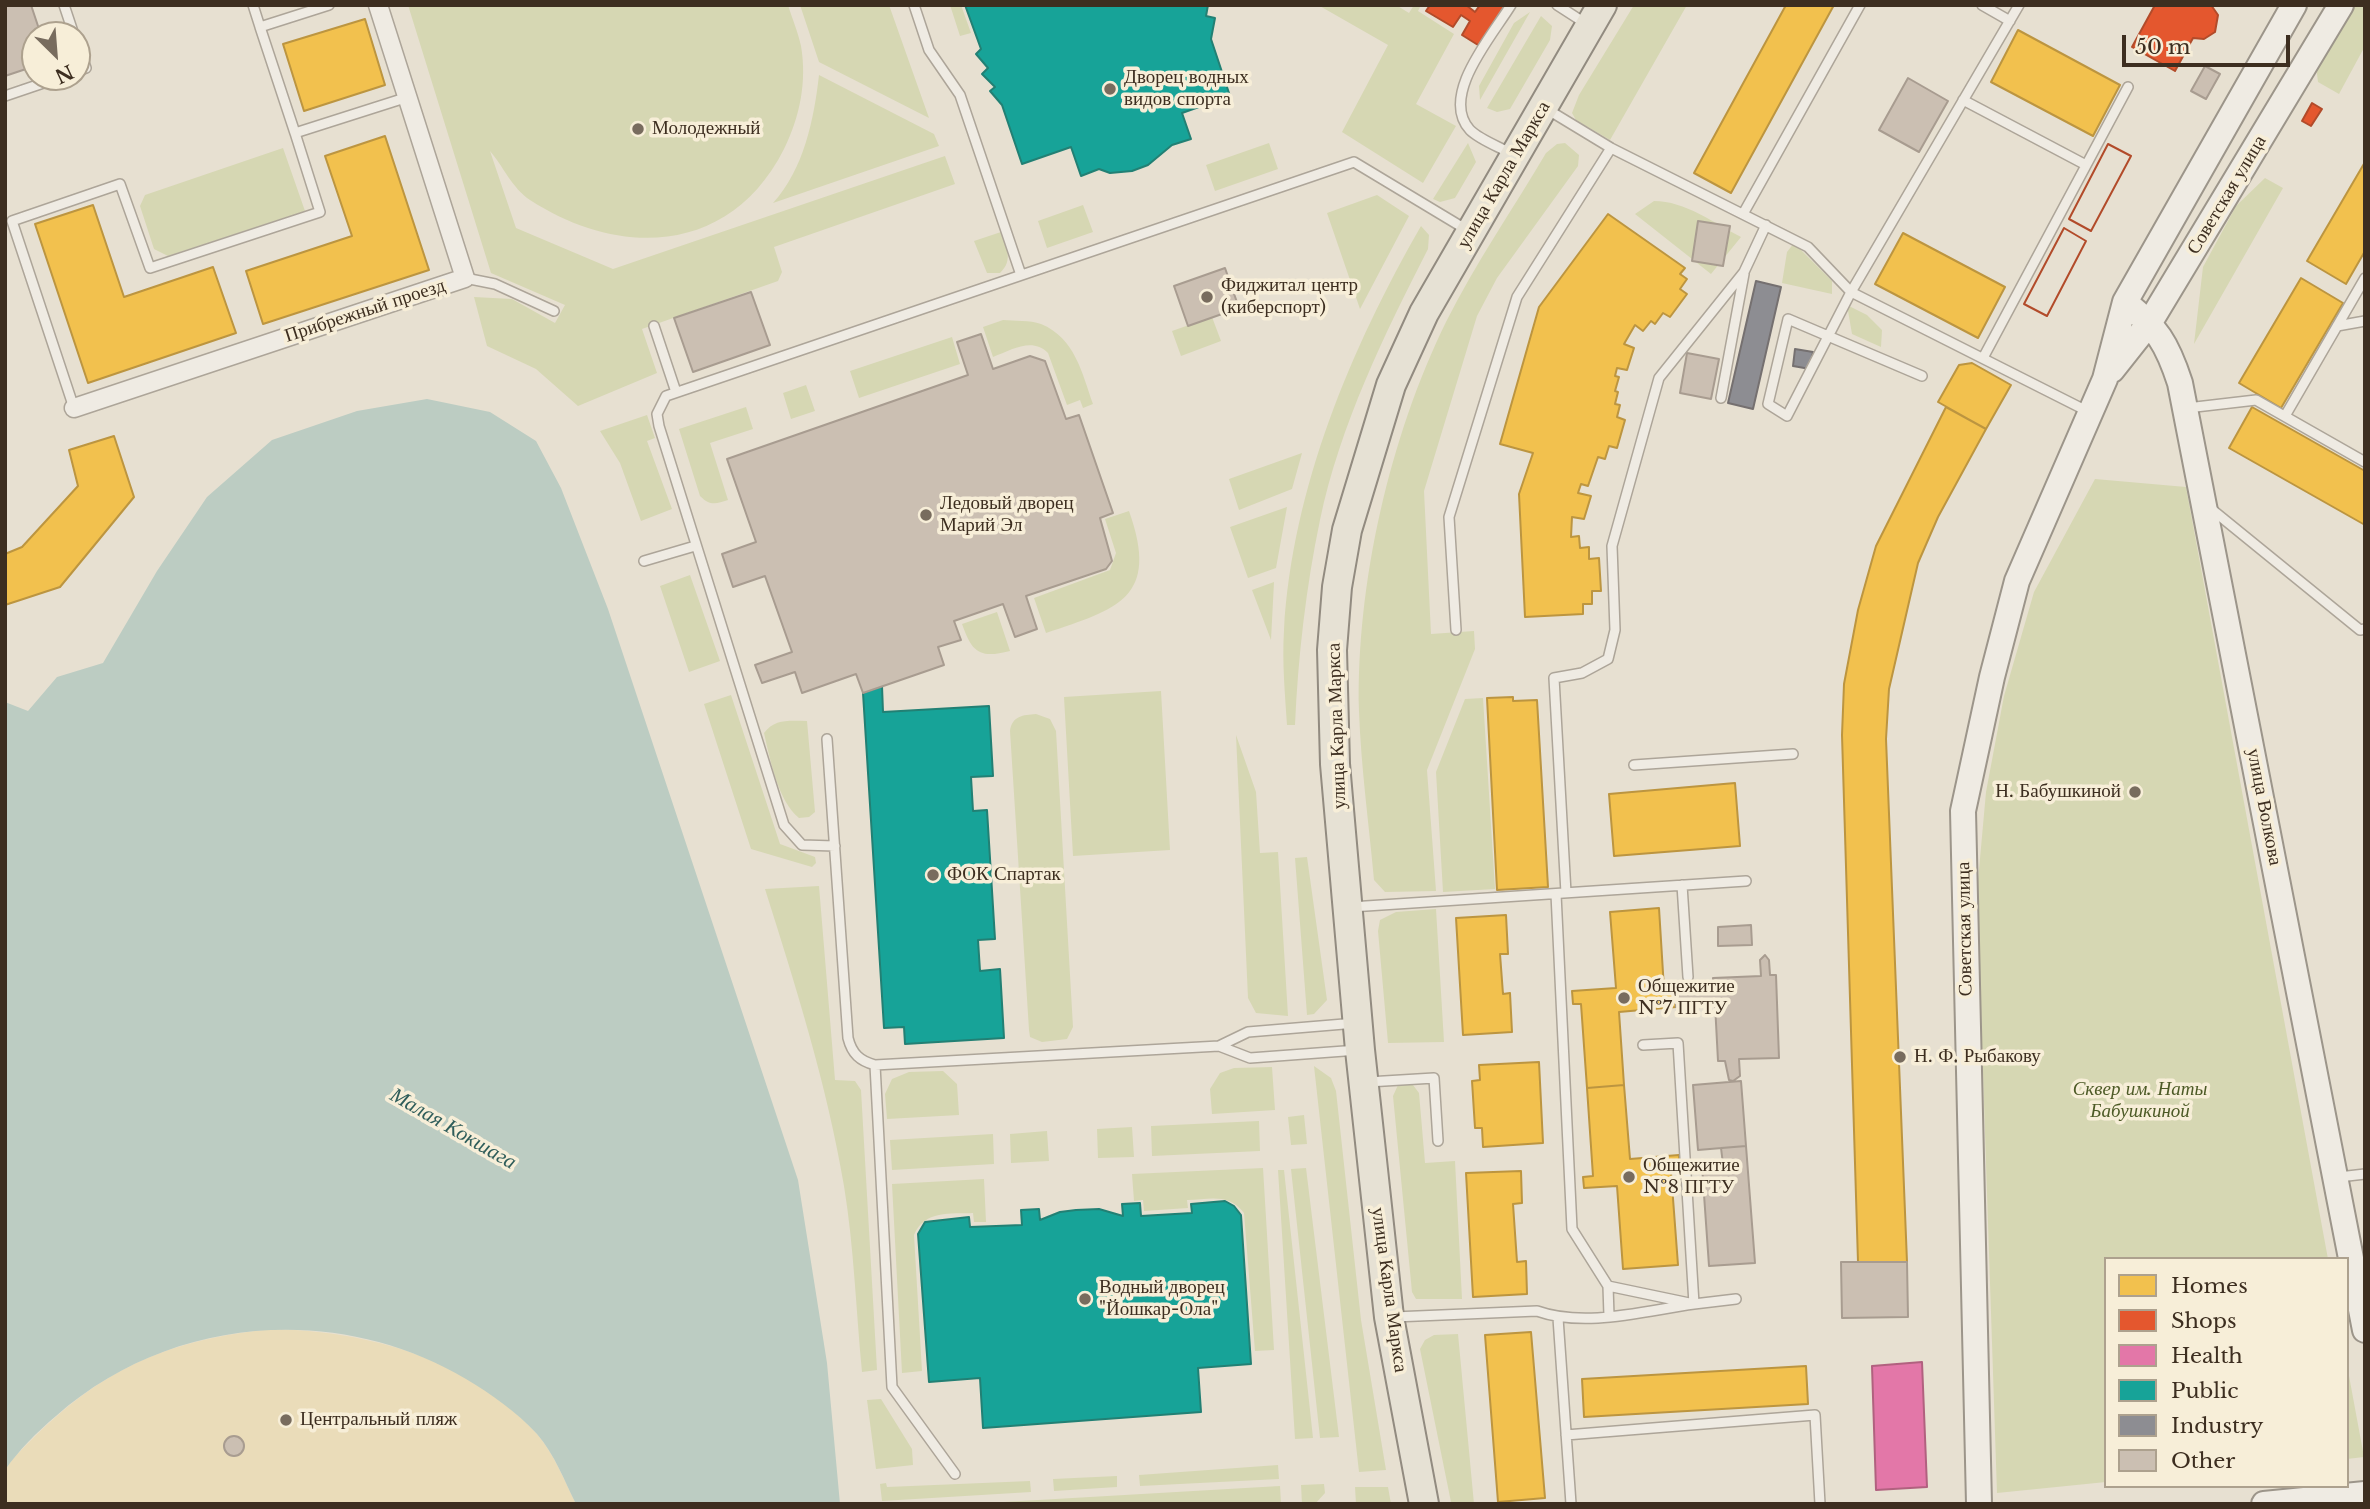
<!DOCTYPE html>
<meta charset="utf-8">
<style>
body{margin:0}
#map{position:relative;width:2370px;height:1509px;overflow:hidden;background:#e7e0d1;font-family:"Libre Baskerville",serif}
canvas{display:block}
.frame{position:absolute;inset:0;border:7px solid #3d2e20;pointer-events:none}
.legend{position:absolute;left:2104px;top:1257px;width:245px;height:231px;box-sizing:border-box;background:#f7eed8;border:2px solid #ada18e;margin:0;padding:9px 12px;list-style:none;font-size:21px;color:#3d2e20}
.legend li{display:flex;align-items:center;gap:14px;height:35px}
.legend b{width:35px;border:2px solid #ada18e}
.north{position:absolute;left:21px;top:21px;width:70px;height:70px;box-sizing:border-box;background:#f7eed8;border:2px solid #ada18e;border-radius:50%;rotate:155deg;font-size:19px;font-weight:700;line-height:28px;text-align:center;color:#3d2e20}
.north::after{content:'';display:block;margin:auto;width:24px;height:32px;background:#786c5e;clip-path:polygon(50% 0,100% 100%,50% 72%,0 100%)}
.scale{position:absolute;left:2122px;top:35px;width:168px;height:32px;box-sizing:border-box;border:4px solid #3d2e20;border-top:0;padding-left:9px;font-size:21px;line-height:24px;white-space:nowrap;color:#3d2e20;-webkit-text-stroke:5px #f7eed8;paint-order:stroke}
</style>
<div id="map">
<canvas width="2370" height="1509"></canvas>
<div class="frame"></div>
<ul class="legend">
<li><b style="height:19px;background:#f2c14e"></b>Homes</li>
<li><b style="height:19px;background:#e4572e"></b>Shops</li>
<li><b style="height:19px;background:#e377a8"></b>Health</li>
<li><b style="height:19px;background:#17a398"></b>Public</li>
<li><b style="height:19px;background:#8d8d92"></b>Industry</li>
<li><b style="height:19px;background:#cbbfb2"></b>Other</li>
</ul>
<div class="north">N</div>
<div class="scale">50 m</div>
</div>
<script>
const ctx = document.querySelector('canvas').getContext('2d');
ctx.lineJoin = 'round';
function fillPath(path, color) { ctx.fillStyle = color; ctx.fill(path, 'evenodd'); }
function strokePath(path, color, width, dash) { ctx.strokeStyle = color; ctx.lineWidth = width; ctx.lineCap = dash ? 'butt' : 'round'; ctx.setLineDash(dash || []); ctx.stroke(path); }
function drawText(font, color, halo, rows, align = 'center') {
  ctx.font = font + ' "Libre Baskerville",serif'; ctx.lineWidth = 7; ctx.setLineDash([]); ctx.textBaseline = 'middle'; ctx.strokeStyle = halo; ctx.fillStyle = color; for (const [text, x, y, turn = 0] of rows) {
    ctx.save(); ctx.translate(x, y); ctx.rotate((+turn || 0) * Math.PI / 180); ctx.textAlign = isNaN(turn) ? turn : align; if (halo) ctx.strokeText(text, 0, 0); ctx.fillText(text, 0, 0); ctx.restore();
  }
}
const green = new Path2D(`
 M408 5H788C792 18 798 32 801 46 807 81 800 117 784 149 731 254 621 259 530 200 512 188 503 166 490 151L516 228 613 269 945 156 955 184 774 247 782 272 778 281 642 329 657 373 578 406 536 369 487 346 474 297 512 299 555 323 565 305 491 273Z
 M800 5H889L929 118 819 62Z
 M950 5H961L971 33 960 36Z
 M1318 5H1396L1409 13 1414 5H1421L1418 11 1454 34 1416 104 1456 126 1423 183 1342 132 1388 45Z
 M1634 5H1687L1610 140 1576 120 1572 113 1579 95Z
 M2352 5H2365V46L2339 94 2318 82 2316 66Z
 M1530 12 1480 100 1479 86 1514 23Z
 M1541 16 1552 26 1550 40 1510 109 1497 112 1487 108Z
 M819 75 934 134 939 146 773 203C804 169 814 119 819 75Z
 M1269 143 1278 169 1215 191 1206 165Z
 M1468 143 1476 162 1455 198 1440 202 1433 199Z
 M1565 143 1579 155 1578 166 1497 278 1477 316 1424 491 1431 634 1474 631 1475 649 1427 770 1436 891 1385 892 1374 880C1369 824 1361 768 1359 711 1356 584 1390 436 1446 322 1475 264 1513 209 1546 153L1557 144Z
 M283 148 305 211 168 256 154 249 140 206 145 195Z
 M2265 178 2283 188 2194 344 2203 267 2236 206Z
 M1377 195 1409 216 1360 309 1327 213Z
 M1654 201C1685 201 1714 223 1741 237L1711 274 1635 214Z
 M1083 205 1093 232 1047 248 1038 221Z
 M1421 226 1429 235 1428 249C1384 335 1340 425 1320 520 1306 587 1298 657 1295 725H1287C1285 694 1282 662 1284 630 1292 488 1351 348 1421 226Z
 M1001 232C1006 247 1014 260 1000 273H987L974 241Z
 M1794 243 1832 281V294L1782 283 1787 252Z
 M1847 305 1867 315 1882 330 1881 347 1852 334Z
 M1212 317 1221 341 1181 356 1172 331Z
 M1003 320C1014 321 1030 320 1041 324 1075 338 1082 373 1093 404L1083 408 1080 400 1067 405 1048 353C1032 337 1012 350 993 357L983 327Z
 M952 337 960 364 859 398 850 371Z
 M806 385 815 411 791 419 783 393Z
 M746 407 753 429 710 443 728 500C716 504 710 506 700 496L679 429Z
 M647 415 655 438 647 441 672 509 641 521 620 463 600 431Z
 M1302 453 1292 489 1239 510 1229 479Z
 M2095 479 2186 487 2328 1259H2106V1482L1997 1493 1977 892 1986 792 2004 696 2034 592Z
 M1287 507 1276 568 1248 578 1230 527Z
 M1129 511C1160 598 1118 609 1046 633L1034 598 1110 570 1116 553 1105 519Z
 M690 575 720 661 689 672 660 586Z
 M1274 582 1271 640 1252 590Z
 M997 612 1010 651C979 659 972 652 962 624Z
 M1161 691 1170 850 1073 856 1064 697Z
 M731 695 780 844 815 857 816 863 812 867 751 849 704 704Z
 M1483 698 1495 889 1443 892 1436 772 1465 699Z
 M1036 714 1050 719 1056 731 1073 1027 1067 1039 1042 1042 1030 1037 1029 1030 1010 731C1012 716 1023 715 1036 714Z
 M807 721 815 812 809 817 799 818C778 801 770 759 764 733 775 718 791 721 807 721Z
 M1236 735 1256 792 1260 853 1278 852 1288 1016 1256 1013 1248 998Z
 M1307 857 1327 1000 1314 1014 1307 1015 1295 858Z
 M819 886 835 1080 855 1081 861 1090 877 1370 862 1372C856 1310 854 1247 844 1186 827 1085 796 987 765 889Z
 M1436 909 1444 1042 1388 1043 1378 931 1380 920 1396 912Z
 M1314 1066 1331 1078 1336 1091 1361 1320 1386 1470 1359 1472Z
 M1272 1067 1275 1110 1212 1114 1210 1089 1220 1073 1234 1068Z
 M943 1071 957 1084 959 1115 887 1119 885 1094 892 1079 909 1072Z
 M1406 1084 1413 1085 1419 1093 1425 1163 1455 1161 1462 1299H1416L1412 1292 1393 1096 1398 1085Z
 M1304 1115 1307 1144 1291 1145 1288 1117Z
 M1259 1121 1260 1151 1152 1156 1151 1126Z
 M1132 1127 1134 1157 1098 1158 1097 1129Z
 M1047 1131 1049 1161 1011 1163 1010 1134Z
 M993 1134 994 1164 892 1170 890 1140Z
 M1263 1168 1274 1350 1255 1351 1244 1213C1229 1193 1211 1199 1187 1200L1188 1208 1144 1211 1143 1200 1134 1201 1132 1174Z
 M1306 1168 1339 1437 1320 1438 1291 1169Z
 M1278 1170H1284L1313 1438 1295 1439Z
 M984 1179 986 1222H974L973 1213C951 1214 924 1210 914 1235L922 1371 902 1373 892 1184Z
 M1458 1334 1474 1504 1451 1502 1420 1349 1425 1340 1434 1335Z
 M2347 1365 2364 1457 2347 1459Z
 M881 1399 912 1449 913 1465 876 1469 867 1400Z
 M1278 1465 1279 1479 1140 1486 1139 1475Z
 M1117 1476V1487L1054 1491 1053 1479Z
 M1030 1481 1031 1492 882 1501 880 1484 886 1483 887 1487Z
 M1324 1484 1325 1493 1315 1504H1302L1301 1485Z
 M1280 1486 1281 1504H969Z
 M1355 1487H1388L1391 1504H1356Z`);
const sand = new Path2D(`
 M272 1329C369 1331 470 1359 537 1434 554 1454 564 1480 576 1504H5V1470L12 1460C91 1375 156 1341 272 1329Z`);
const water = new Path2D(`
 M427 399 490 412 536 441 561 488 608 609 798 1180 827 1363 840 1504H576C564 1480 555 1455 537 1434 517 1412 491 1394 466 1379 337 1302 169 1316 56 1416 37 1432 19 1450 5 1470V702L28 711 57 677 103 663 157 571 207 497 272 440 357 411Z`);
const homes = new Path2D(`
 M1786 5H1834L1731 193 1694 173Z
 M365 19 385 85 304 111 283 44Z
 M2018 30 2120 85 2093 136 1991 82Z
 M385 136 429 270 263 324 246 271 352 236 325 156Z
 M2365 162V251L2346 284 2307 261Z
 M93 205 124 297 213 267 236 333 88 383 35 224Z
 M1608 214 1685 268 1680 274 1687 279 1680 289 1687 294 1670 317 1663 313 1655 324 1651 321 1643 331 1635 325 1624 344 1634 348 1627 370 1617 368 1615 376 1619 377 1615 391 1618 392 1615 404 1620 405 1617 417 1625 420 1617 448 1609 446 1605 459 1598 457 1588 486 1581 484 1578 493 1591 496 1584 519 1572 517 1571 537 1579 536 1580 548 1589 547V559L1599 558 1601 591H1592V604H1583V614L1525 617 1519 494 1533 453 1500 444 1539 307Z
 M1903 233 2005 287 1978 338 1875 284Z
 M2301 278 2343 303 2281 408 2239 383Z
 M1972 363 2011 385 1986 429 1938 402 1959 365Z
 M1946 407 1986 429 1938 517 1918 563 1889 689 1886 739 1907 1262H1858L1842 735 1844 684 1858 610 1876 546Z
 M2252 407 2365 471V525L2229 448Z
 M114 436 134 497 60 587 5 605V554L22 547 78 486 69 450Z
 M1513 697V701L1537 700 1548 887 1497 890 1487 698Z
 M1735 783 1740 846 1614 856 1609 794Z
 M1659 908 1664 989 1674 988 1676 1007 1619 1012 1624 1085 1587 1088 1581 1004H1573L1572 991 1616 988 1610 912Z
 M1506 915 1508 954H1500L1503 994 1510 993 1512 1032 1463 1035 1456 918Z
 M1539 1062 1543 1143 1483 1147 1482 1128H1475L1472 1081 1480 1080 1479 1065Z
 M1624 1085 1630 1159 1679 1155 1680 1171 1671 1172 1678 1265 1623 1269 1617 1186 1584 1188 1583 1177 1593 1176 1587 1088Z
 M1521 1171 1522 1203 1513 1204 1517 1262 1526 1261 1527 1294 1473 1297 1466 1173Z
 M1531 1332 1545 1498 1498 1502 1485 1335Z
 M1806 1366 1808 1404 1584 1417 1582 1379Z`);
const shops = new Path2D(`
 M1430 5H1466L1475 12 1480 5H1503L1511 10 1486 50 1462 35 1470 21 1461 15 1453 27 1426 11Z
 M2155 5H2211L2218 15 2215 32 2204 39 2193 38 2175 71 2132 47Z
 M2312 103 2322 109 2311 126 2302 121Z
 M2108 144 2131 156 2091 231 2069 219Z
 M2108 144 2131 156 2091 231 2069 219Z
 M2064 228 2086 241 2047 316 2024 304Z
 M2064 228 2086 241 2047 316 2024 304Z`);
const health = new Path2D(`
 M1922 1362 1927 1487 1876 1490 1872 1366Z`);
const public = new Path2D(`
 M965 5H1208L1206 16 1215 18 1211 39 1230 96 1182 113 1191 139 1172 145 1148 165 1132 171 1110 173 1099 169 1081 176 1071 147 1022 164 1002 105 990 91 995 87 982 74 988 68 976 54 981 49Z
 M882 686 883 712 989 706 993 776 971 777 973 811 987 810 995 939 978 940 980 971 1000 969 1004 1038 905 1044 904 1027 884 1028 863 693Z
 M1225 1201 1234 1206 1241 1215 1251 1364 1198 1368 1201 1412 983 1428 980 1378 929 1382 918 1234 925 1222 969 1217 970 1227 1022 1225 1021 1210 1039 1209 1040 1220 1060 1212 1076 1210 1099 1209 1123 1216 1122 1204 1140 1203 1141 1216 1192 1213 1191 1204Z`);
const industry = new Path2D(`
 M1756 281 1781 287 1753 409 1728 403Z
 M1795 349 1813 352 1810 369 1793 366Z`);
const building = new Path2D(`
 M5 5H31L41 35H35V66L5 76Z
 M2205 66 2220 74 2206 99 2191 91Z
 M1908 78 1948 101 1919 152 1879 130Z
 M1698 221 1730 226 1723 266 1692 261Z
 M1225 268 1239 308 1188 326 1174 286Z
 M751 292 770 345 693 372 674 318Z
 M981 334 993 369 1030 356 1045 361 1066 419 1079 415 1113 513 1100 518 1112 561 1106 569 1026 596 1037 629 1015 637 1003 604 954 621 961 640 938 647 944 665 863 693 856 674 802 693 795 672 762 683 755 665 792 652 765 576 733 587 722 554 756 542 727 459 968 375 957 342Z
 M1687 353 1719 359 1711 399 1680 393Z
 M1751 925 1752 945 1718 946V927Z
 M1765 955 1769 960 1770 975H1776L1779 1058 1739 1059 1740 1076 1733 1081 1729 1080 1725 1061H1718L1715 1004 1676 1007 1674 988 1713 986V978L1761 976 1760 960Z
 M1741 1081 1746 1146 1698 1150 1693 1085Z
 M1746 1146 1755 1263 1709 1266 1702 1166 1723 1164 1721 1148Z
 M1841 1262H1907L1908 1317 1842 1318Z
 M224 1446a10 10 0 1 1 20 0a10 10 0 1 1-20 0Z`);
const lane = new Path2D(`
 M64 5 74 35
 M253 5 260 27
 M914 5 929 50 960 95 1021 275
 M1511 5C1492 36 1439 96 1470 130 1480 140 1500 147 1512 154
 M1557 5 1588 25
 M1982 5 2010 21
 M77 42 86 68 77 71
 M5 96 61 77
 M1963 100 2086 165
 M1545 108 1611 148 1808 247 1851 292 2089 412
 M295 133 260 27 329 5
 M1743 214 1860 5
 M465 278 495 284 554 311
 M654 326 676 392
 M2337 326 2365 321
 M1983 358 2128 87
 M1922 376 1788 319 1768 404 1787 416 1851 292 2019 5
 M1721 398 1744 274
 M74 408 12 221 120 184 150 268 320 212 295 133 408 97
 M2187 408 2256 400 2365 462
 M2285 416 2365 278
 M2210 508 2360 630 2365 629
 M644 561 695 546
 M1456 630 1449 517 1517 297 1611 148
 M827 739 848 1038C852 1054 860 1061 875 1065L1219 1046 1248 1032 1356 1023
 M1634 765 1793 754
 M835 846 802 845 784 825 659 426 657 414 666 396 1354 162 1467 230
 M1682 885 1688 977
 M1566 893 1554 678 1582 673 1608 659 1615 630 1612 546 1659 378 1744 272 1766 225
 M1556 894 1572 1229 1608 1286 1609 1316
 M1351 907 1746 881
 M1219 1046 1250 1058 1358 1050
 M875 1065 892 1387 955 1474
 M1368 1082 1434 1078 1438 1141
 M2339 1177 2365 1174
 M1608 1286 1694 1304 1736 1299
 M1394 1317 1537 1311C1585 1328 1644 1311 1694 1304L1678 1043 1643 1045
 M1558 1318 1571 1504
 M1566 1435 1815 1415 1820 1504`);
const street = new Path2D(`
 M74 408 465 278 378 5`);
const secondary = new Path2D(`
 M2125 302C2157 328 2167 343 2180 383L2365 1330
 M2112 370 2150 322 2341 5
 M1979 1504 1963 811 1992 677 2017 581 2105 379 2125 302 2294 5
 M2264 1504 2365 1494`);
const primary = new Path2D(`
 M1424 1504 1389 1317 1360 1050 1335 764 1332 650 1337 587 1347 530 1391 385 1424 313 1602 5`);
const markers = [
 [1110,89,7,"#786c5e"],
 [638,129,7,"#786c5e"],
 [1207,297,7,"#786c5e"],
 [926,515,7,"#786c5e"],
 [2135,792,7,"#786c5e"],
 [933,875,7,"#786c5e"],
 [1624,998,7,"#786c5e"],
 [1900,1057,7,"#786c5e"],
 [1629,1177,7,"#786c5e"],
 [1085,1299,7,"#786c5e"],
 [286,1420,7,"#786c5e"]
];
const poiNames = [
 ["Дворец водных",1124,78],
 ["видов спорта",1124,100],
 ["Молодежный",652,129],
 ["Фиджитал центр",1221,286],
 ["(киберспорт)",1221,308],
 ["Ледовый дворец",940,504],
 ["Марий Эл",940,526],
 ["Н. Бабушкиной",2121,792,"right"],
 ["ФОК Спартак",947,875],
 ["Общежитие",1638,987],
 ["№7 ПГТУ",1638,1009],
 ["Н. Ф. Рыбакову",1914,1057],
 ["Общежитие",1643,1166],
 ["№8 ПГТУ",1643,1188],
 ["Водный дворец",1099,1288],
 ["\"Йошкар-Ола\"",1099,1310],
 ["Центральный пляж",300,1420]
];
const streetNames = [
 ["улица Карла Маркса",1504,175,-60],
 ["Советская улица",2227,195,-59],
 ["Прибрежный проезд",365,311,-18],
 ["улица Карла Маркса",1337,726,-92],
 ["улица Волкова",2264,807,79],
 ["Советская улица",1965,929,-91],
 ["улица Карла Маркса",1389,1290,82]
];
const parkNames = [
 ["Сквер им. Наты",2140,1090],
 ["Бабушкиной",2140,1112]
];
const waterNames = [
 ["Малая Кокшага",453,1129,30]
];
fillPath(green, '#d6d7b3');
fillPath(sand, '#eadcb9');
fillPath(water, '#bcccc2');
fillPath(homes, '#f2c14e');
strokePath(homes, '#bc9540', 2);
fillPath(shops, '#e4572e');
strokePath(shops, '#b24b2a', 2);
fillPath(health, '#e377a8');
strokePath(health, '#b1617f', 2);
fillPath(public, '#17a398');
strokePath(public, '#228074', 2);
fillPath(industry, '#8d8d92');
strokePath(industry, '#757070', 2);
fillPath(building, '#cbbfb2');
strokePath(building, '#a89c90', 2);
strokePath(lane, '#ada599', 12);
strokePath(street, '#ada599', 21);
strokePath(secondary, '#9c958a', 28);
strokePath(primary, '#928b80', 32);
strokePath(lane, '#efebe3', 9);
strokePath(street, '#efebe3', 18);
strokePath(secondary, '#efebe3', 24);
strokePath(primary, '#e6e1d4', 28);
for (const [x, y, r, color] of markers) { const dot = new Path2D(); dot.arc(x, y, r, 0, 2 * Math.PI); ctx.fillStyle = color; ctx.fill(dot); strokePath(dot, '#f7eed8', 2.5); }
drawText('19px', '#3d2e20', '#f7eed8', poiNames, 'left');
drawText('19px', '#3d2e20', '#f7eed8', streetNames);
drawText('italic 19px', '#4d5a26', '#f7eed8', parkNames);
drawText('italic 21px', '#2f5d5a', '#f7eed8', waterNames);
</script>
